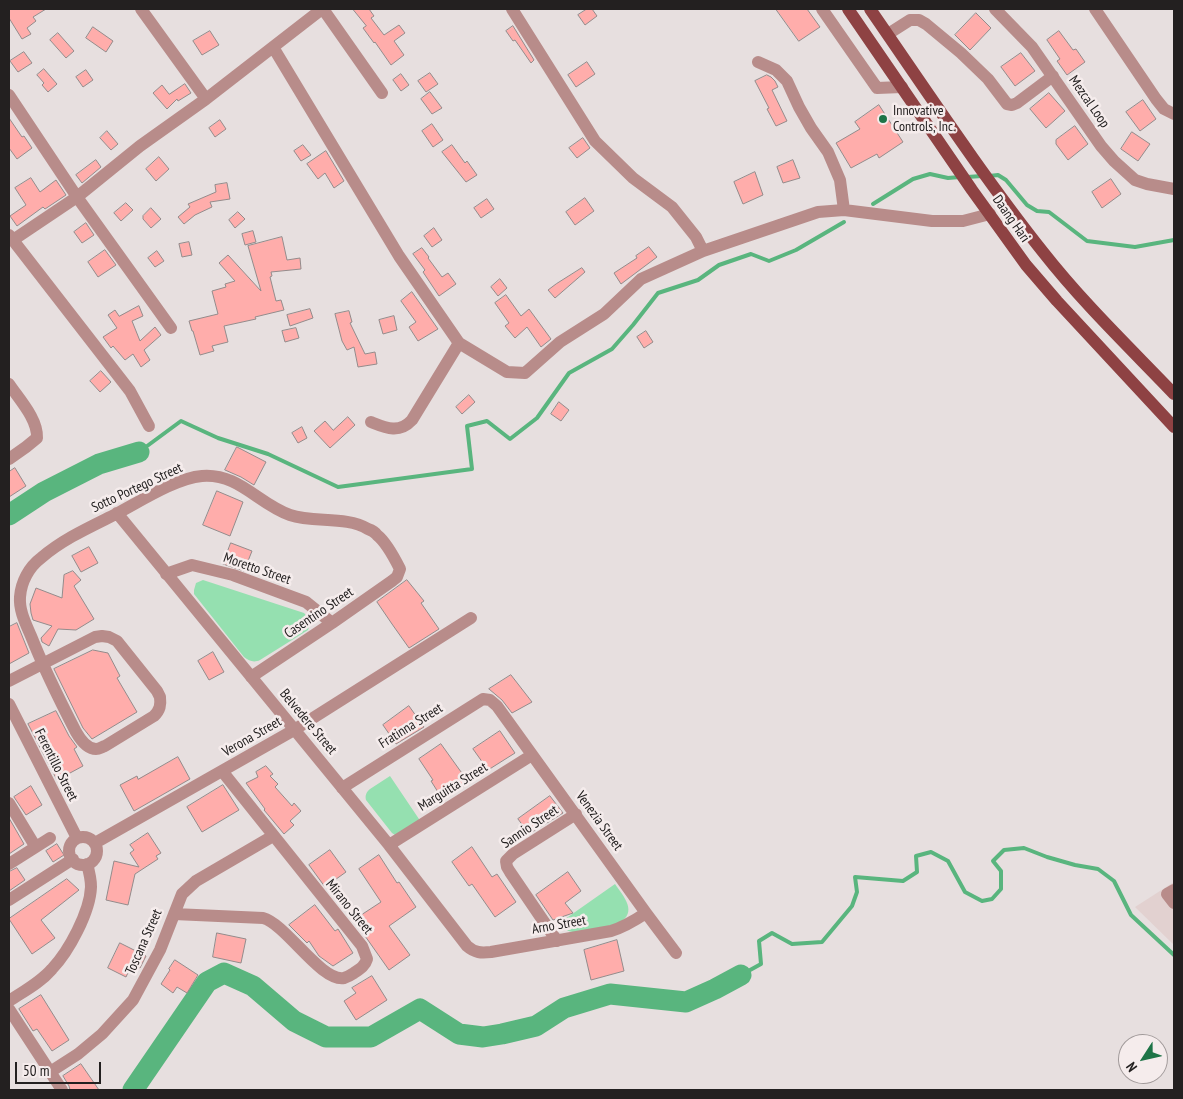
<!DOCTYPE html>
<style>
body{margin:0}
#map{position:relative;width:1183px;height:1099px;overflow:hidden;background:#e7dfdf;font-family:"PT Sans Narrow",sans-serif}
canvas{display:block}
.frame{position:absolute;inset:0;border:10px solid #232020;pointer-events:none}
.north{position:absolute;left:1118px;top:1034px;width:50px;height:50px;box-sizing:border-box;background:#f5ecec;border:1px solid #a19a9a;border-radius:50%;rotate:235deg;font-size:14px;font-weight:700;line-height:20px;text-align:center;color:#232020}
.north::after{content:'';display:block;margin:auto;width:18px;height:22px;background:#1e7447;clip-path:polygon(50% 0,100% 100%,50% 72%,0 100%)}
.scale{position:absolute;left:15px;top:1062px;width:86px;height:22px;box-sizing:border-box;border:2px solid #232020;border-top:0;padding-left:6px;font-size:15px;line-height:18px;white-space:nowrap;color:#232020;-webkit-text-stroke:4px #f5ecec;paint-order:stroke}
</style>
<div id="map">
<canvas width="1183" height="1099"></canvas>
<div class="frame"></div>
<div class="north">N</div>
<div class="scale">50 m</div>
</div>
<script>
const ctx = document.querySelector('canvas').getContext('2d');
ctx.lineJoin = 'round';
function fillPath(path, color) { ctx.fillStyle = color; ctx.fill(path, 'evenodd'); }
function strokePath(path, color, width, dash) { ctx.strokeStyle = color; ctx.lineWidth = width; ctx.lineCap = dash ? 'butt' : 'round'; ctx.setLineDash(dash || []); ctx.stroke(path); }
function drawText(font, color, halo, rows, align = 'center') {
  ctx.font = font + ' "PT Sans Narrow",sans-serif'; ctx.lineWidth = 5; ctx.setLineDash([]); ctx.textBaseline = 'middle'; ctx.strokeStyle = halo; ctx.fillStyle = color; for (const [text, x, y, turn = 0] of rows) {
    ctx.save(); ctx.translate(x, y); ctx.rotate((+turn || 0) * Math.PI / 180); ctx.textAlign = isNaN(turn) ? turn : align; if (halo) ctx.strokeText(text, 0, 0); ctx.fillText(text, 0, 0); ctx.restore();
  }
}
const built = new Path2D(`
 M1174 882V945L1135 907Z`);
const green = new Path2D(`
 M203 580 304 613C309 618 311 623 308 630L260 660C254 663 249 661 244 657L194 594V590L196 583Z
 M390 776 421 822 395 835 392 833 366 800C365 796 366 792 370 789Z
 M615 884C624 897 638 912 619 923 600 928 573 941 558 924Z`);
const stream = new Path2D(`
 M989 176 998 175 1006 180 1027 205 1037 211 1049 212 1087 241 1135 247 1174 240
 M967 177 982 176
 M873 204 913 179 930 174 948 178 960 177
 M139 452 181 421 218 438 268 454 338 487 472 469 467 426 487 421 510 439 537 418 569 373 612 349 633 325 658 293 698 280 719 265 751 254 769 261 796 250 844 222
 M741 975 761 964 759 941 772 933 792 944 822 942 852 906 857 892 855 877 903 881 917 872 916 856 931 852 948 861 965 892 982 901 992 899 1001 889V871L993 861 1004 850 1024 848 1047 857 1075 865 1098 869 1114 881 1131 915 1174 955`);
const river = new Path2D(`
 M9 515 44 492 99 464 139 452
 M133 1090 207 982 224 973 253 986 294 1021 326 1037H371L420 1009 459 1034 483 1037 502 1034 536 1026 564 1008 610 994 686 1002 715 989 741 975`);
const building = new Path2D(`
 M9 9H46L33 17 36 21 27 28 31 34 22 39 9 18Z
 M353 9H369L374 16 371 18 384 35 399 25 405 33 394 41 404 55 391 65 375 42 374 43 363 28 366 26Z
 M587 9H592L597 16 585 25 578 15Z
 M776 9H807L820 27 799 41Z
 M976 13 991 28 970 50 955 35Z
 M513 26 534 60 531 63 515 40 513 41 506 31Z
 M93 27 113 41 106 52 86 38Z
 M210 31 219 45 202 55 193 41Z
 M1059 31 1073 50 1076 49 1085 62 1067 75 1057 61 1060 59 1047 40Z
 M58 33 74 51 66 58 50 40Z
 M24 52 32 63 18 72 10 61Z
 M1021 53 1035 71 1015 86 1001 67Z
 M587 62 595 74 576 87 568 75Z
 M44 69 57 84 48 92 42 85 44 83 37 75Z
 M86 70 93 80 83 87 76 77Z
 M430 73 438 84 426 92 418 81Z
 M401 74 409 85 401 91 393 80Z
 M767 75 771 77 775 81 778 87 772 90 787 121 776 126 767 109 769 108 755 81Z
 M185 84 191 93 178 101 177 99 167 109 153 93 162 85 169 94Z
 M430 92 442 108 432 114 421 99Z
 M1049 93 1065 111 1046 128 1030 109Z
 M1143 100 1156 119 1140 131 1126 112Z
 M879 105 903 142 879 158 877 154 851 168 836 143 860 129 855 122Z
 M9 118 22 137 24 136 32 148 17 159 9 148Z
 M220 120 226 129 215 137 209 128Z
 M432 124 443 140 433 147 422 131Z
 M1075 126 1088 144 1068 160 1056 144V140Z
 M107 131 118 144 111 150 100 138Z
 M1132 132 1150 144 1138 161 1121 149Z
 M583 138 590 148 577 158 569 148Z
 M303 145 311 155 301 161 294 151Z
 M452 145 465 163 467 161 477 175 466 182 442 152Z
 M326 151 344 181 334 188 325 173 318 179 307 164Z
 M159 157 169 169 156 181 146 169Z
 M96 160 101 167 82 183 76 175Z
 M793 160 800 178 783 183 777 167Z
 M755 172 763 195 743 204 734 182Z
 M31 178 40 192 56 180 66 195 45 209 43 207 17 226 10 216 26 205 15 188Z
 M1111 179 1121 194 1102 208 1092 192Z
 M227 183 230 199 210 202 212 207 195 215 184 224 178 217 190 207 188 204 216 192 215 185Z
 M585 198 594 211 575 225 566 212Z
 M487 199 494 209 481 218 474 208Z
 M126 203 133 210 121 221 114 213Z
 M151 208 161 219 151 228 143 219V216Z
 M238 212 245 219 235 228 229 220Z
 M86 223 94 235 82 243 74 232Z
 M434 228 442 240 432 247 424 236Z
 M253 231 256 242 245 245 242 234Z
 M282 237 287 260 300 258 301 269 271 272 272 276 270 277 276 301 281 300 284 310 255 317 256 319 224 326 228 342 212 346 214 351 200 355 193 331H192L189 321 218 314 212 291 226 287 225 284 235 281 219 263 228 255 261 291 248 246Z
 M189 242 192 255 182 257 179 244Z
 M649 247 657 257 621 284 614 273 637 258 636 256Z
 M422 248 429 257 428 258 442 277 448 273 456 284 439 296 423 272 425 270 413 254Z
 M105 250 116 265 98 277 88 262Z
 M157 251 164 261 155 267 148 258Z
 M582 268 585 272 555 298 548 290 556 284Z
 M500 279 507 288 498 296 491 287Z
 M412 292 438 329 418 341 409 327 416 322 401 301Z
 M506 295 521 316 529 309 551 339 541 347 527 327 515 338 505 326 509 323 495 303Z
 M139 306 143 316 132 321 140 341 155 327 161 335 144 350 150 360 141 367 133 354 125 360 113 346 111 348 103 337 117 328 108 315 115 310 119 316Z
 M310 309 313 318 290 326 287 315Z
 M349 311 352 322 350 323 365 354 375 352 377 364 358 367 354 347 347 350 342 341 335 314Z
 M394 316 397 330 383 334 379 320Z
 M296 328 299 338 285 342 282 331Z
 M646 331 653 342 644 348 637 337Z
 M101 371 111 382 100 392 90 381Z
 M469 395 475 402 462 414 456 407Z
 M559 402 569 410 561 421 551 414Z
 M348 417 355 425 330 448 314 431 325 421 333 430Z
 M302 427 307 438 298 443 292 433Z
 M237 447 266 462 254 485 241 477 225 470Z
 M15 468 26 486 9 497V472Z
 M217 491 243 502 230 536 203 525Z
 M231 543 252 551 244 571 223 564Z
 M89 547 98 563 81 572 72 556Z
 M73 571 81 580 74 586 94 619 76 630 58 629 49 646 42 642 41 638 52 626 33 620 31 613 30 604 36 588 62 598 64 575Z
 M407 580 424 601 421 603 439 629 409 648 392 624 377 602Z
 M17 623 29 653 9 664V627Z
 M93 650 108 653 120 676 117 678 137 712 92 739 83 728 54 669Z
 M213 652 224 672 209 680 198 661Z
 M511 675 532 702 512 713 502 700 489 689Z
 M409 706 424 727 396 744 383 725Z
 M56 711 69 736 77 747 74 749 83 766 57 780 28 724Z
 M500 731 515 753 488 770 473 749Z
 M441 744 469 783 443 800 431 781 433 780 419 759Z
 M178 757 190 779 134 811 120 785 137 776 138 779Z
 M266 766 273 774 270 776 278 784 275 787 292 806 294 803 301 811 290 821 294 825 284 834 264 810 265 809 246 783 258 777 256 772Z
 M223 785 239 810 202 832 187 807Z
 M31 786 42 805 26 815 14 797Z
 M550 796 563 813 529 834 518 819Z
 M9 818 24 844 9 854Z
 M148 833 161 853 156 856 158 859 135 874 128 905 106 900 114 861 139 867 130 853 134 850 130 845Z
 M57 844 64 855 53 862 46 851Z
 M472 847 492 877 497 874 516 902 495 917 472 884 469 886 452 862Z
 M330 850 346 872 325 887 309 865Z
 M379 855 397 883 399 882 416 907 389 926 410 955 389 970 358 926 362 923 358 917 381 902 359 869Z
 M17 868 25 880 9 891V872Z
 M568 872 581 891 565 903 573 913 553 920 536 895Z
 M67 879 79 890 41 920 55 938 32 954 9 919Z
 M315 905 335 931 338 929 353 953 333 966 319 956 309 941 307 943 289 925Z
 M217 933 246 939 241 963 213 957Z
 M617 940 624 971 591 980 584 950Z
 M120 943 146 956 140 968 132 964 126 977 108 968Z
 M175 960 198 975 187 993 177 987 173 993 161 984 170 970 169 969Z
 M372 976 387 1000 356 1020 344 1001 356 993 352 988Z
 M41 995 69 1040 52 1051 37 1029 33 1031 19 1009Z
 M81 1064 99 1090H70L69 1086 63 1076Z`);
const minor = new Path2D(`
 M141 9 206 99
 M323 9 382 93
 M512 9 595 141 633 178 672 207 696 237 703 251
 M822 9 877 88 902 87
 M995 9 1032 47 1101 146 1114 161 1135 180 1147 184 1174 189
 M1095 9 1156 99 1164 109 1174 114
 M888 34 910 20H919L926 24 961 53 988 79 1007 104 1012 105 1017 103 1053 76
 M273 47 399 256 459 343 507 372 525 373 560 342 604 314 641 279 703 251 818 212 844 210 932 221H963L990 214
 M758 62 776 70 787 81 799 107 811 128 828 152 840 180 844 210
 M9 95 77 197 171 328
 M9 235 130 391 149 426
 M13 240 77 197 140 146 206 99 322 9
 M9 384C19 399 38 419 37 438L26 447 9 459
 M371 422C386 428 399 434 412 420L459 343
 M117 513 389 845 467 946C475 953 481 953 491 952L611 931C624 927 634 921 646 913
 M166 574 192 565 233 575 306 602 332 623
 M9 681 95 637 102 636 109 637 117 641 157 691 160 697C161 705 160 710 154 716L105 746C102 747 99 749 96 749 87 749 80 739 76 732 60 701 44 669 31 636 26 624 19 611 20 597 21 582 29 567 41 558 63 539 90 527 116 514 139 502 176 478 202 476 239 473 258 504 290 515 314 523 346 516 368 529 371 530 375 532 377 535 386 542 395 559 400 569L397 577 392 581 332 623 251 677
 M9 704 77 838
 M342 788 483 699 490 700 497 706 646 913 676 953
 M9 803 35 846
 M69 851a14 14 0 1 1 28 0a14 14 0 1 1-28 0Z
 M95 843 294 730 471 618
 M389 845 532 755
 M9 864 50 838
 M1174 890 1167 894 1174 903
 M9 900 73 859
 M174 914 263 918C286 924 321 982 344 978 347 977 351 975 354 973 360 969 365 966 367 959L362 946 222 771
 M557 941 510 872 507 867 506 861 513 854 576 814
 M9 1001C24 991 40 983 52 969 69 951 90 912 91 887 91 879 89 871 87 864
 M9 1009 62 1090
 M50 1072 78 1054 102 1034 133 1000 160 950 182 894 196 881 273 836`);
const major = new Path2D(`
 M848 9 972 190 1026 265 1057 301 1174 427
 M870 9C926 90 982 175 1043 252 1083 303 1130 348 1174 394`);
const markers = [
 [883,119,5,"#1e7447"]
];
const streetNames = [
 ["Mezcal Loop",1089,102,55],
 ["Daang Hari",1011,219,55],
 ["Sotto Portego Street",137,488,-25],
 ["Moretto Street",257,569,19],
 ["Casentino Street",319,613,-34],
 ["Belvedere Street",308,722,50],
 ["Fratinna Street",411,726,-32],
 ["Verona Street",252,737,-30],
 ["Ferentillo Street",56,765,63],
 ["Marguitta Street",453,787,-32],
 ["Venezia Street",599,821,54],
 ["Sannio Street",530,827,-34],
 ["Mirano Street",349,907,51],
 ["Arno Street",559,925,-10],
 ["Toscana Street",144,942,-66]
];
const poiNames = [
 ["Innovative",893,111],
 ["Controls, Inc.",893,127]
];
fillPath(built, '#e2d1d0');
fillPath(green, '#95e0b0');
strokePath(stream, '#59b57e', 4);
strokePath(river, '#59b57e', 21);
fillPath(building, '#ffadab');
strokePath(building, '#938b8b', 1);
strokePath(minor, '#b88c8a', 12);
strokePath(major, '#8e4243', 12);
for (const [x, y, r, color] of markers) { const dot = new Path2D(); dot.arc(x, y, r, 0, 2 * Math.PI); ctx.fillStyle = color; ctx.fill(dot); strokePath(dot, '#f5ecec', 2); }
drawText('14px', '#232020', '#f5ecec', streetNames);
drawText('14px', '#232020', '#f5ecec', poiNames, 'left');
</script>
